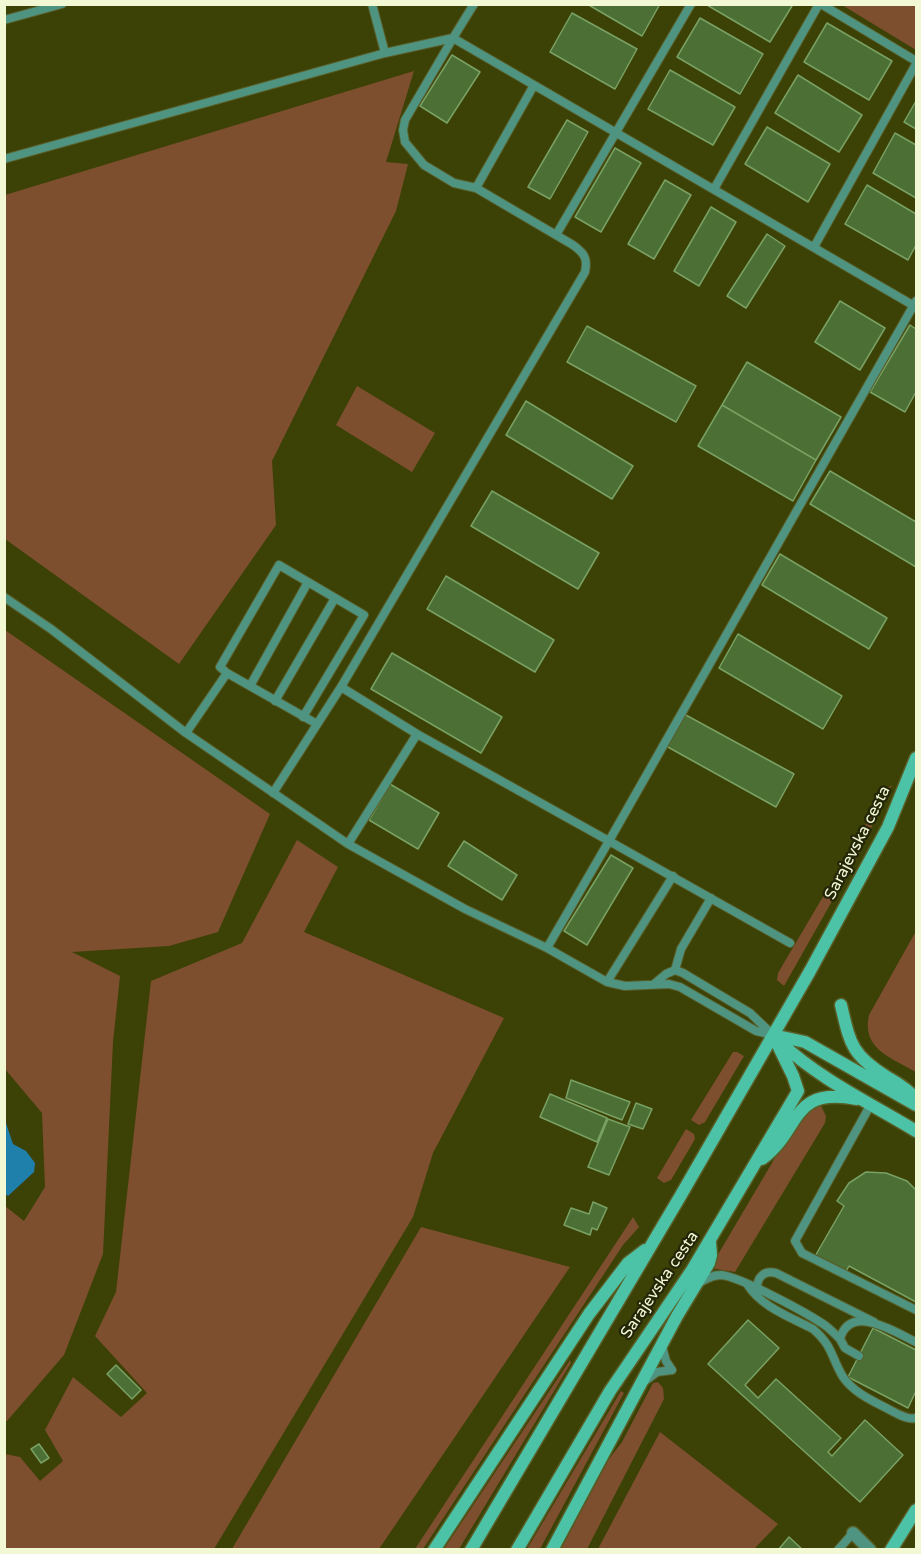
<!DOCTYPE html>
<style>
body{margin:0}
#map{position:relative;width:921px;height:1554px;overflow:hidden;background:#3c4106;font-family:"Varela Round",sans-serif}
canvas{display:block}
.frame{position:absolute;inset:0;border:6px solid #f2f8d4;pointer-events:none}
</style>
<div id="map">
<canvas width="921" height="1554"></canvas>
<div class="frame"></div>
</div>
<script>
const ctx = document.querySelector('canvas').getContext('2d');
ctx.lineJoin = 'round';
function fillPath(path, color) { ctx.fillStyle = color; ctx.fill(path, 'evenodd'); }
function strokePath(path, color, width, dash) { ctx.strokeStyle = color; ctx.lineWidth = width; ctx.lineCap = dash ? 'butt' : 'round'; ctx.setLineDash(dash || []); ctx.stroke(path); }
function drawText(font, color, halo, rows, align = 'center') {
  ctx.font = font + ' "Varela Round",sans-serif'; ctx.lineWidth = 4.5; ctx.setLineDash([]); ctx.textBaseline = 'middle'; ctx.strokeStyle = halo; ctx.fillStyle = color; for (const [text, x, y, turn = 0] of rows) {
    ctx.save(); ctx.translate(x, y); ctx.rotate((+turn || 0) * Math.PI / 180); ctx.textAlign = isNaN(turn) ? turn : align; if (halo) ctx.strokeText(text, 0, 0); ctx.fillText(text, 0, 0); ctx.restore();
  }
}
const green = new Path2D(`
 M842 5H916V50Z
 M414 71 386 162 408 164 396 211 272 461 276 525 179 664 5 539V195Z
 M357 386 435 433 412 472 336 425Z
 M5 630 270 814 218 932 169 946 72 952 120 976 113 1042 103 1254 64 1355 7 1421H4L5 1206 24 1221 45 1187 42 1113 5 1069Z
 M892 785 857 857 784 986 777 980 778 973 887 788Z
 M297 840 338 867 304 932 504 1018 433 1153 413 1217 214 1549H5V1454L20 1457 40 1481 63 1461 45 1430 73 1377 121 1417 147 1393 95 1336 116 1292 151 981 242 943Z
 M916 931V1072C892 1058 861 1049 869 1015Z
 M733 1052H737L744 1056 705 1122 699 1125 691 1120Z
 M820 1104 826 1116 825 1123 735 1272 710 1268 795 1124 807 1111Z
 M686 1129 694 1134 695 1139 671 1180 664 1183 657 1178Z
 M633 1217 639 1227 623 1245 423 1549H415Z
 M421 1227 570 1267 379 1549H232Z
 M570 1360 571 1363 459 1549H444Z
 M658 1382 663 1388 664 1399 587 1549H561L609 1459 622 1442 653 1383Z
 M621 1391 624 1393 540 1549H527Z
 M660 1432 778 1524 754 1549H598Z`);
const water = new Path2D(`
 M4 1117 13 1144 26 1151 35 1163 34 1172 8 1196 4 1193Z`);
const building = new Path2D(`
 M587 4H660L642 36Z
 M790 4 792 6 770 42 707 5Z
 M572 13 637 49 615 89 550 52Z
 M700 18 763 54 740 94 677 57Z
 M827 23 892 61 869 100 804 62Z
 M452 55 480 72 447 123 420 106Z
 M670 70 735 107 713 145 648 109Z
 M798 75 862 115 839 152 775 113Z
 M916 101V129L904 122Z
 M567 120 588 132 550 199 528 187Z
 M767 127 830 164 808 202 745 164Z
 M895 133 916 145V198L873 173Z
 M615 148 641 163 601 232 575 217Z
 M665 180 691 195 654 259 628 244Z
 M867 185 916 214V245L908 260 845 224Z
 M711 207 736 222 699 286 674 271Z
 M767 234 785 246 746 308 727 296Z
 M840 301 885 328 860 370 815 342Z
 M910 325 916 329V392L905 412 870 392Z
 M587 326 696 386 676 422 567 362Z
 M747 362 841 417 816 460 722 405Z
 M526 401 633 466 612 499 506 435Z
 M722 405 816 460 793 501 698 446Z
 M830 471 916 522V567L810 504Z
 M492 491 599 553 578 589 471 526Z
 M780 554 887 618 869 649 762 585Z
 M446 576 554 640 535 672 427 609Z
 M738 634 842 696 823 729 719 668Z
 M392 653 502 717 481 753 371 689Z
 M684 714 794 774 776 807 666 746Z
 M390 784 439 813 418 849 369 820Z
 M464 841 517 875 502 900 448 866Z
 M611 855 633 868 587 945 564 931Z
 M571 1080 630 1102 622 1120 566 1098Z
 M550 1094 607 1118 597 1142 540 1117Z
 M636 1103 652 1109 643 1129 628 1124Z
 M608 1119 630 1127 609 1175 588 1167Z
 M866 1172 886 1173 907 1181 916 1190V1302L849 1266 844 1275 814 1258 844 1206 837 1201 849 1183Z
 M593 1202 607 1208 597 1230 592 1228 590 1235 564 1225 571 1208 589 1214Z
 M748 1320 779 1348 745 1385 758 1398 776 1379 841 1438 828 1452 832 1456 865 1420 903 1455 860 1502 708 1364Z
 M873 1328 916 1350V1391L908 1408 848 1377Z
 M116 1365 141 1390 132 1399 107 1374Z
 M39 1444 49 1458 41 1463 31 1449Z
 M789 1537 803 1550H778Z`);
const lane = new Path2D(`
 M372 4 385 53
 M474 4 453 38 916 307
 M821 4 916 61
 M4 20 62 4
 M4 159 385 53 453 38
 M476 188 534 85
 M714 189 819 4
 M556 235 691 4
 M814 247 916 64
 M4 597 51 629 186 733 348 844 465 909 547 948 607 982 625 986 669 984 680 987 756 1031 773 1035
 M227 673 220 667 279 565 364 615 303 717
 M250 686 308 582
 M341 687 417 734 609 841 547 948
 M275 701 335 598
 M186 733 227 673 317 724
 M273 793 341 687 585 272C588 258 584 253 573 245L476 188 454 183 424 165 405 142 403 130 405 120 453 38
 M348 844 417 734
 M790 943 609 841 916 301
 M675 970 681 949 711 898
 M607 982 673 876
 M654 984 666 974 675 970 683 973 750 1013 772 1034
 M871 1104 795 1241 802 1253 916 1310
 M699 1283C706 1279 712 1275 721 1275 739 1276 809 1314 826 1326 831 1330 835 1334 840 1339
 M747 1284C761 1307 790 1317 813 1329 833 1346 831 1357 843 1377 854 1393 873 1401 890 1410 898 1414 907 1420 916 1418
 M757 1289C757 1277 764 1270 776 1273L874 1322
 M662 1346 666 1361 672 1370
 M859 1356 845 1348 840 1339C850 1302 896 1333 916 1342
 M645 1381 657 1372 672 1370
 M838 1550 853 1533`);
const street = new Path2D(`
 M853 1533 870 1550`);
const secondary = new Path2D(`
 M841 1005C850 1043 851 1055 887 1077 897 1083 908 1089 916 1099
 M773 1035 805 1042 916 1105
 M780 1042C819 1079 870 1103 916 1131
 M762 1159C802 1130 789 1086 857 1099
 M434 1550 589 1314 628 1263 645 1250
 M471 1550 681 1195 810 971 888 827 916 758
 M517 1550 610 1391 692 1270 798 1091 793 1076 773 1035
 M552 1550 677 1316 709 1263 711 1255 710 1242
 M891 1550 916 1510`);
const streetNames = [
 ["Sarajevska cesta",858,843,-63],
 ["Sarajevska cesta",660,1285,-56]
];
fillPath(green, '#7d4f2e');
fillPath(water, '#2080ac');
fillPath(building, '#4b6f34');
strokePath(building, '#7aa164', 1.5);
strokePath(lane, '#595e27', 10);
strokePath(street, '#595e27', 15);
strokePath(secondary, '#595e27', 15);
strokePath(lane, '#4f9381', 8);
strokePath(street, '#4f9381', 12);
strokePath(secondary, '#4cc3a7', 12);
drawText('16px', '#f2f8d4', '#232608', streetNames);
</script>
